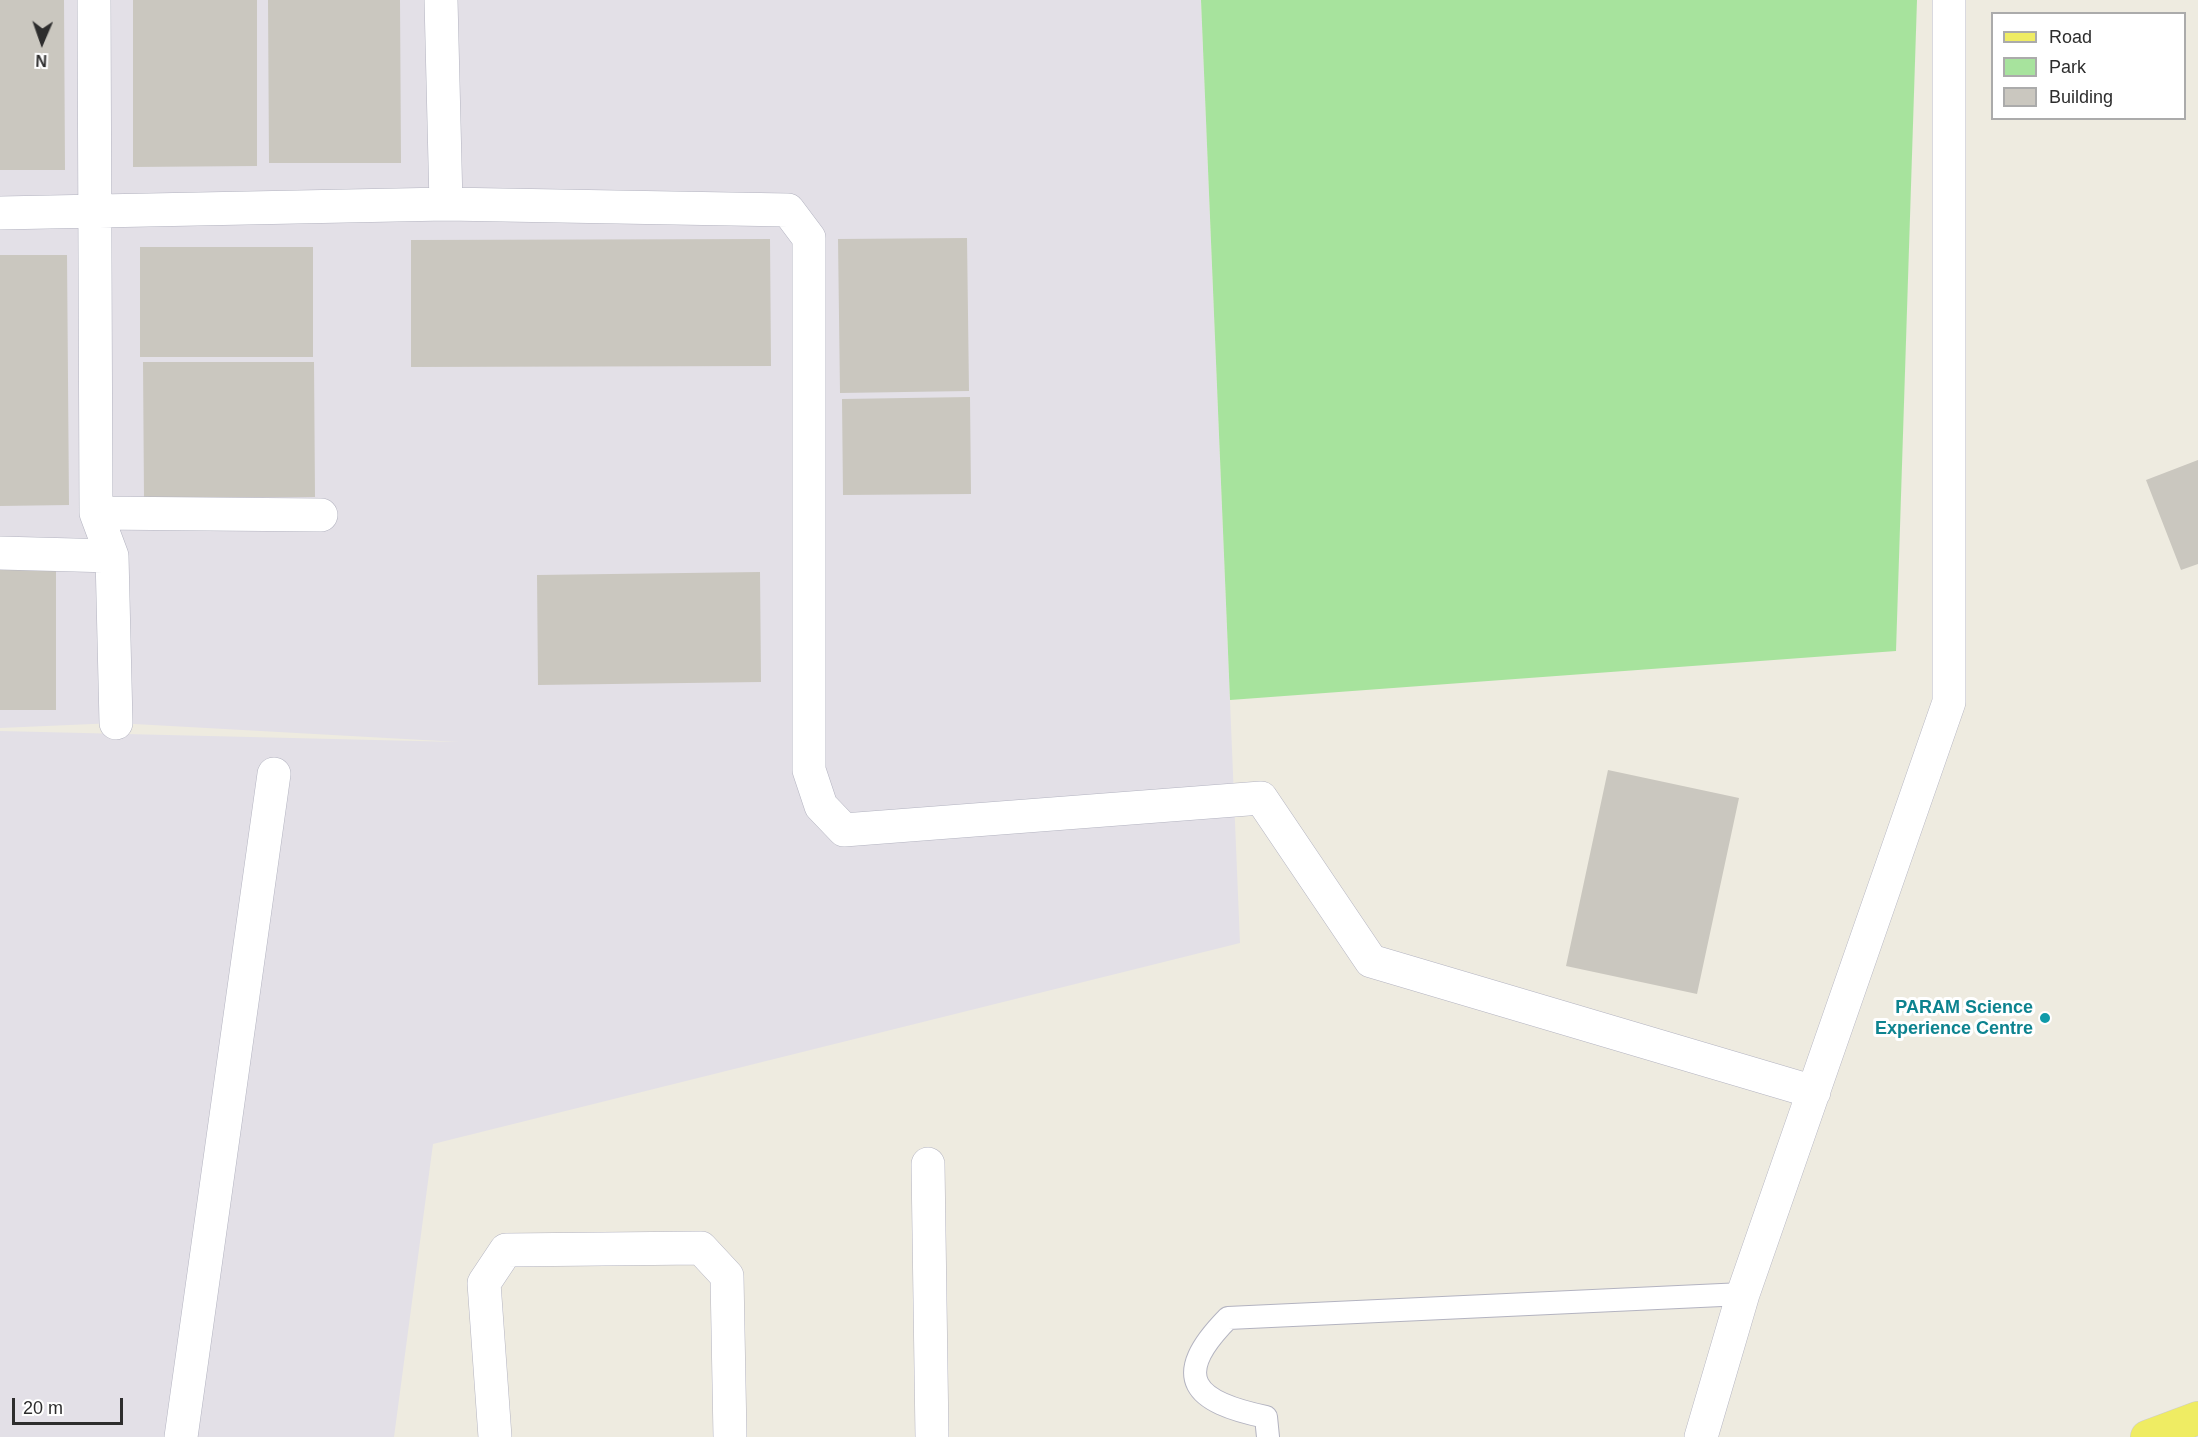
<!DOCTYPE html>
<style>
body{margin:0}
#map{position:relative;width:2198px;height:1437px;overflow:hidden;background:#eeebe0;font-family:Arial,sans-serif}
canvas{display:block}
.legend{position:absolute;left:1991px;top:12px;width:195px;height:108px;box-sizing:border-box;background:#fff;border:2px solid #ababab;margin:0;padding:8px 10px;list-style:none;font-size:18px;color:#2d2d2d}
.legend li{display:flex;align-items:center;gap:12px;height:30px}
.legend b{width:30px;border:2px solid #ababab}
.north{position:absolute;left:12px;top:12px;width:60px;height:60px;-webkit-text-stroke:4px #fff;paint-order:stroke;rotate:182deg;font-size:16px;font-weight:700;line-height:24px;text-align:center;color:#2d2d2d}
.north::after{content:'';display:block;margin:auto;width:21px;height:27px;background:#2d2d2d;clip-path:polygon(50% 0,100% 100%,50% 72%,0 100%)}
.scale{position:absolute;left:12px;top:1398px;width:111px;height:27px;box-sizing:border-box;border:3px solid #2d2d2d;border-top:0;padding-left:8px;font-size:18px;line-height:21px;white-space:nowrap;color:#2d2d2d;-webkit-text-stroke:4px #fff;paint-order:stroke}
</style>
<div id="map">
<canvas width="2198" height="1437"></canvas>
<ul class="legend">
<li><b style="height:8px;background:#efec63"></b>Road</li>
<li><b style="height:16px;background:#a7e39d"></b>Park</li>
<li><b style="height:16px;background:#cac7bf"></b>Building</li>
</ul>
<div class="north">N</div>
<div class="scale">20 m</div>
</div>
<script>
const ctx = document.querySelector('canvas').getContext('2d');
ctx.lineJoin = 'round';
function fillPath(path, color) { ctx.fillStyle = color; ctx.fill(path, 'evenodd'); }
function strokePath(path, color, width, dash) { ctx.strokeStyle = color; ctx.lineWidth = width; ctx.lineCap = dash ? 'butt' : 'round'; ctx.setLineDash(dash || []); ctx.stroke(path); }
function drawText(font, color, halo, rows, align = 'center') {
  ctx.font = font + ' Arial,sans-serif'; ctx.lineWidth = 6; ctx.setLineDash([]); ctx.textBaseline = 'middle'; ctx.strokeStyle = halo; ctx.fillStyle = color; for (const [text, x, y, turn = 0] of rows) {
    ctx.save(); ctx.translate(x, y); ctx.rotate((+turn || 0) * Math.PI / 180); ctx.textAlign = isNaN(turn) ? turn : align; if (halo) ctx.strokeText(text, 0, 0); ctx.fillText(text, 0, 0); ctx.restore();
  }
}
const industrial = new Path2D(`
 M0 0H1201L1240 943 433 1144 394 1437H0V731L459 742 116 723 0 728Z`);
const green = new Path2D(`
 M1201 0H1917L1896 651 1230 700Z`);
const building = new Path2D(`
 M0 0H64L65 170H0Z
 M133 0H257V166L133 167Z
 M268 0H400L401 163H269Z
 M967 238 969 391 840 393 838 239Z
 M770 239 771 366 411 367V240Z
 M140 247H313V357H140Z
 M0 255H67L69 505 0 506Z
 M143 362H314L315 497 144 498Z
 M970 397 971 494 843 495 842 399Z
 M2198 460V564L2181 570 2146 480Z
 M0 568H56V710H0Z
 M760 572 761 682 538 685 537 575Z
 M1608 770 1739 798 1697 994 1566 966Z`);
const lane = new Path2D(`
 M1268 1437 1266 1417C1194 1402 1169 1378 1228 1318L1743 1294`);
const street = new Path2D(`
 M94 0 96 513 112 556 116 723
 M441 0 446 204
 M0 213 446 204 788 210 809 238V770L821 806 844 830 1261 798 1371 961 1814 1092
 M96 513 321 515
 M0 553 112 556
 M928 1164 932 1437
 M181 1437 274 774
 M495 1437 484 1283 506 1250 701 1248 727 1276 730 1437
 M1701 1437 1743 1294 1949 702V0`);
const primary = new Path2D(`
 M2147 1437 2198 1418`);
const markers = [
 [2045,1018,6,"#0f9aa8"]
];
const cultureNames = [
 ["PARAM Science",2033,1008],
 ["Experience Centre",2033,1029]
];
fillPath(industrial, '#e3e0e7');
fillPath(green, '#a7e39d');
fillPath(building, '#cac7bf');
strokePath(lane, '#b3b3c0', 24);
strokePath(street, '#b3b3c0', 34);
strokePath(primary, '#cdcdcd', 34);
strokePath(lane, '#fff', 22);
strokePath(street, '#fff', 33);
strokePath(primary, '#efec63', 33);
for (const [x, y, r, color] of markers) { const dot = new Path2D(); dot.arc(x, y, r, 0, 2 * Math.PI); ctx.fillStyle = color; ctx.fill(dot); strokePath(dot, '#fff', 2); }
drawText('bold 18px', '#0d838f', '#fff', cultureNames, 'right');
</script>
